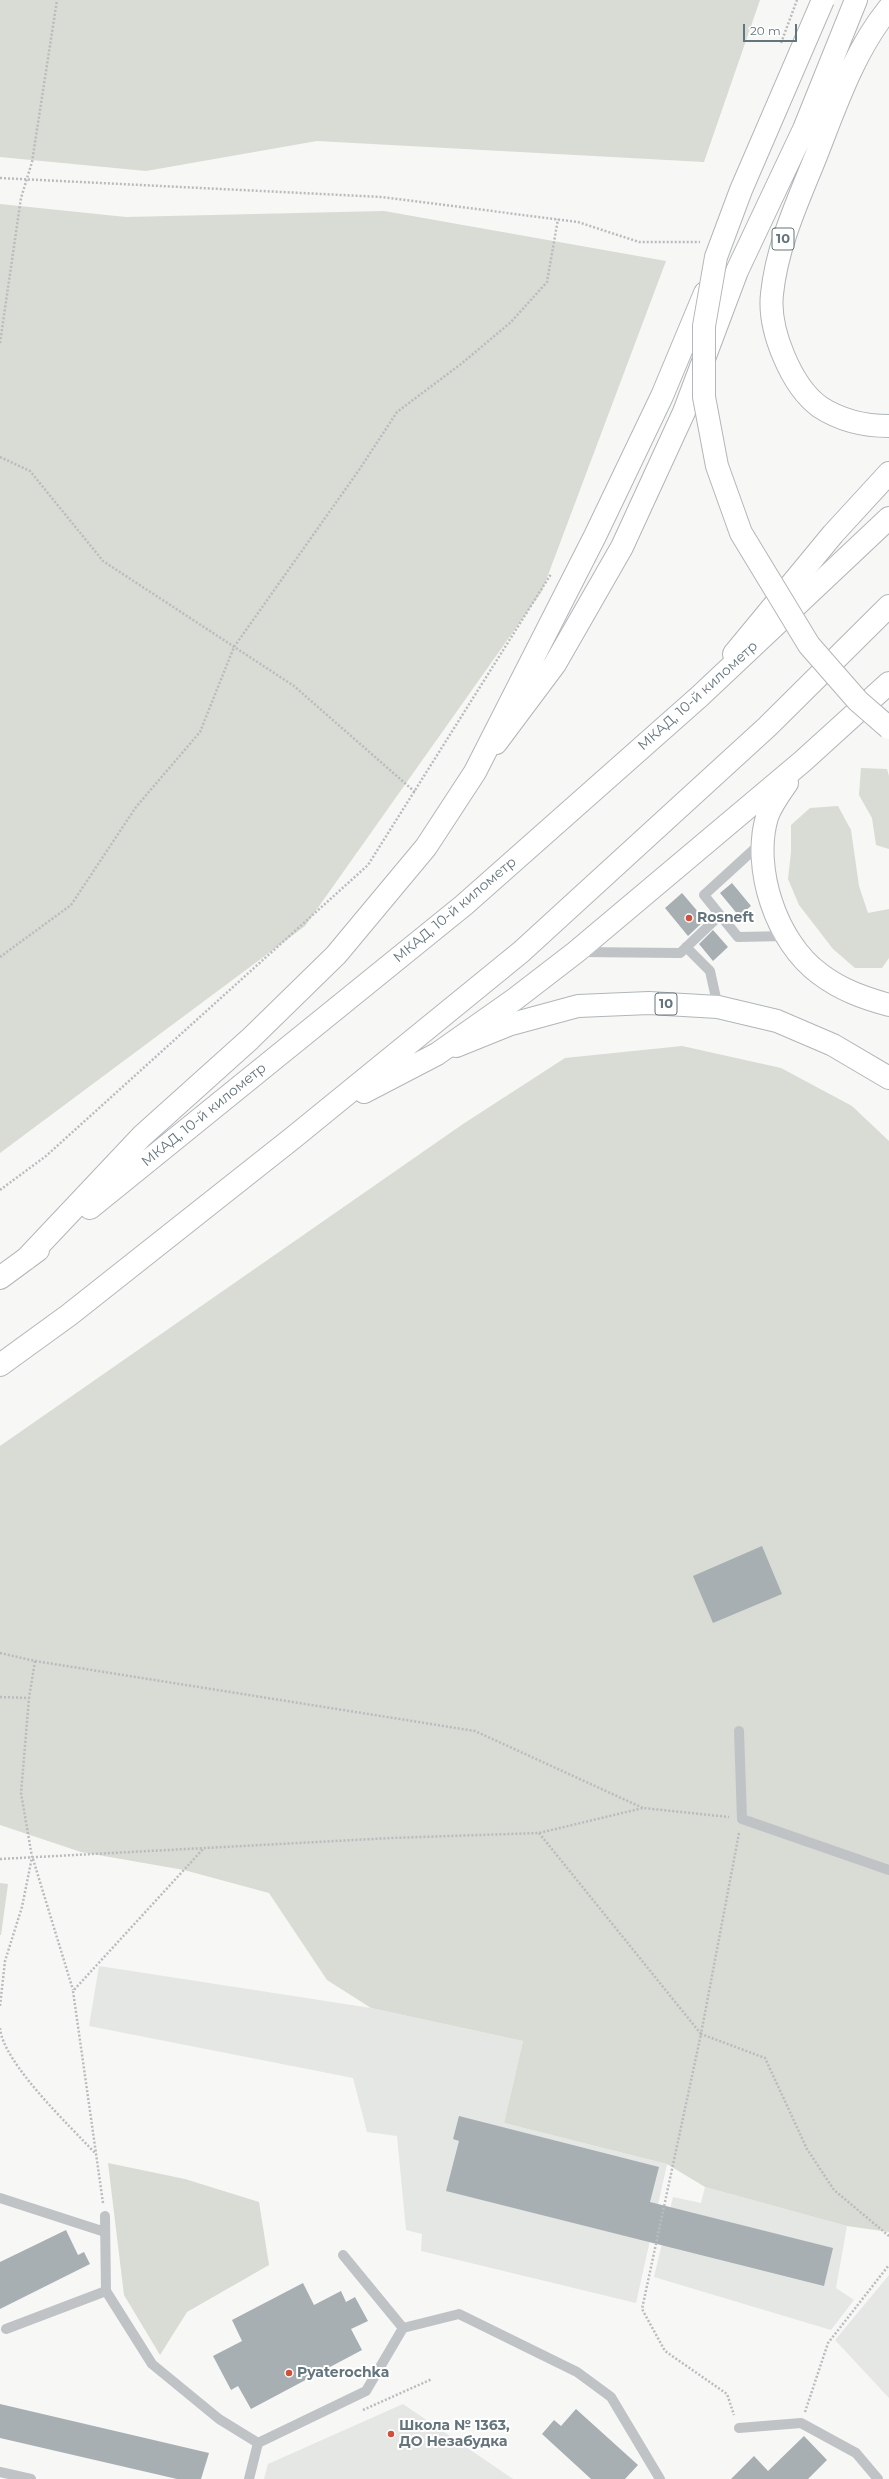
<!DOCTYPE html>
<meta charset="utf-8">
<style>
body{margin:0}
#map{position:relative;width:889px;height:2479px;overflow:hidden;background:#f7f7f5;font-family:Montserrat,sans-serif}
canvas{display:block}
.scale{position:absolute;left:743px;top:24px;width:54px;height:18px;box-sizing:border-box;border:2px solid #65757d;border-top:0;padding-left:5px;font-size:12px;line-height:14px;white-space:nowrap;color:#65757d;-webkit-text-stroke:3px #fff;paint-order:stroke}
</style>
<div id="map">
<canvas width="889" height="2479"></canvas>
<div class="scale">20 m</div>
</div>
<script>
const ctx = document.querySelector('canvas').getContext('2d');
ctx.lineJoin = 'round';
function fillPath(path, color) { ctx.fillStyle = color; ctx.fill(path, 'evenodd'); }
function strokePath(path, color, width, dash) { ctx.strokeStyle = color; ctx.lineWidth = width; ctx.lineCap = dash ? 'butt' : 'round'; ctx.setLineDash(dash || []); ctx.stroke(path); }
function drawText(font, color, halo, rows, align = 'center') {
  ctx.font = font + ' Montserrat,sans-serif'; ctx.lineWidth = 4; ctx.setLineDash([]); ctx.textBaseline = 'middle'; ctx.strokeStyle = halo; ctx.fillStyle = color; for (const [text, x, y, turn = 0] of rows) {
    ctx.save(); ctx.translate(x, y); ctx.rotate((+turn || 0) * Math.PI / 180); ctx.textAlign = isNaN(turn) ? turn : align; if (halo) ctx.strokeText(text, 0, 0); ctx.fillText(text, 0, 0); ctx.restore();
  }
}
const built = new Path2D(`
 M99 1966 371 2008 523 2041 504 2123 667 2164 636 2303 421 2251 422 2234 406 2230 397 2136 367 2132 353 2078 89 2026Z
 M705 2187 847 2226 836 2288 854 2300 831 2330 654 2277 673 2197 701 2203Z
 M889 2275V2398L835 2340Z
 M403 2404 513 2479H264L268 2464Z`);
const green = new Path2D(`
 M0 0H760L704 162 317 141 146 171 0 157Z
 M0 204 126 217 384 211 666 261 542 591 305 926 0 1153Z
 M861 768 887 769 889 776V849L876 845 872 818 859 795Z
 M838 806 851 830 859 886 868 913 889 909V958L882 968H855L833 949 799 905 788 879 791 852V825L810 808Z
 M682 1046 781 1068 852 1106 889 1141V2232L847 2226 705 2187 667 2164 504 2123 523 2041 371 2008 327 1980 269 1893 184 1870 81 1852 0 1825V1446L463 1124 565 1058Z
 M0 1883 8 1884 1 1935H0Z
 M108 2163 185 2179 259 2202 269 2265 187 2312 160 2355 124 2295Z`);
const building = new Path2D(`
 M732 883 751 906 739 916 720 893Z
 M682 893 705 920 688 936 665 908Z
 M713 930 728 947 713 961 699 944Z
 M762 1546 782 1594 713 1623 693 1576Z
 M459 2116 659 2167 650 2202 833 2248 824 2286 446 2191 459 2141 453 2139Z
 M66 2230 78 2255 84 2252 90 2264 0 2309V2262Z
 M303 2283 314 2305 341 2291 346 2302 355 2297 368 2321 351 2329 362 2350 251 2409 238 2386 231 2390 213 2356 242 2341 232 2320Z
 M0 2404 209 2453 201 2479H177L0 2438Z
 M576 2409 638 2465 625 2479H591L542 2434 554 2420 561 2426Z
 M804 2436 827 2460 808 2479H731L754 2456 768 2471Z`);
const path = new Path2D(`
 M781 43 797 0
 M0 178 382 197 578 222 639 242H700
 M0 343 21 198 32 162 57 0
 M0 457 30 471 103 561 294 686 415 792
 M0 957 71 905 136 807 200 732 234 647 359 470 397 412 461 364 511 322 547 282 558 219
 M0 1190 46 1156 368 865 551 574
 M0 1653 35 1661 29 1698
 M35 1661 475 1731 643 1808
 M0 1697 29 1698 21 1793 32 1857 22 1907 5 1961 0 2006
 M539 1833 701 2034 642 2309 665 2351 727 2394 734 2415
 M739 1833 701 2034 765 2058 807 2149 834 2190 889 2236
 M0 1859 391 1838 539 1833 643 1808 729 1817
 M33 1859 73 1990
 M0 2028C3 2063 70 2126 95 2153
 M103 2203 73 1991 204 1848
 M363 2410 432 2379
 M805 2412 828 2343 889 2265`);
const service = new Path2D(`
 M720 915 738 937 787 936
 M686 947 710 971 718 1007
 M580 952 680 953 720 915 704 895 761 843
 M739 1731 742 1819 889 1870
 M0 2198 105 2232
 M105 2216 106 2291 152 2364 219 2419 258 2443 249 2479
 M343 2255 403 2328
 M6 2329 106 2291
 M739 2428 801 2423 856 2453 878 2479
 M258 2443 366 2391 403 2328 459 2314 577 2372 611 2397 660 2479
 M0 2472 31 2479`);
const primary = new Path2D(`
 M889 8C854 51 836 105 816 156 798 201 777 245 772 294 768 329 791 386 820 407 840 420 865 426 889 426
 M734 654 833 534 889 473
 M496 743 555 664 622 547 684 412 737 271 804 129 856 0
 M456 1046 508 1025 578 1006 649 1003 718 1007 777 1021 833 1045 889 1078`);
const trunk = new Path2D(`
 M787 783C780 793 771 805 767 817 752 868 776 942 820 974 841 990 864 998 889 1005
 M364 1092 437 1054 515 999 576 952 803 761 889 683
 M90 1208 464 905 700 696 889 518
 M26 1259 142 1136 250 1039 336 955 426 847 475 772 595 536 662 396 705 293
 M0 1278 38 1250
 M0 1365 69 1315 294 1137 521 952 767 727 889 606`);
const trunkBridge = new Path2D(`
 M823 0 741 190 716 257 704 326V397L717 466 741 533 809 645 858 701 889 728`);
const markers = [
 [689,918,4,"#d1503b"],
 [289,2373,4,"#d1503b"],
 [391,2434,4,"#d1503b"]
];
const shields = [
 [783,239,22],
 [666,1004,22]
];
const shieldNames = [
 ["10",783,239],
 ["10",666,1004]
];
const streetNames = [
 ["МКАД, 10-й километр",698,696,-42],
 ["МКАД, 10-й километр",455,910,-40],
 ["МКАД, 10-й километр",204,1115,-39]
];
const poiNames = [
 ["Rosneft",697,918],
 ["Pyaterochka",297,2373],
 ["Школа № 1363,",399,2426],
 ["ДО Незабудка",399,2442]
];
fillPath(built, '#e5e7e5');
fillPath(green, '#d8dcd4');
fillPath(building, '#a7afb3');
strokePath(primary, '#b0b6b9', 24);
strokePath(trunk, '#b2b7b9', 24);
strokePath(path, '#b9bcbe', 2.5, [2, 2]);
strokePath(service, '#bfc3c6', 10);
strokePath(primary, '#fff', 22);
strokePath(trunk, '#fff', 22);
strokePath(trunkBridge, '#b2b7b9', 24, []);
strokePath(trunkBridge, '#fff', 22);
for (const [x, y, r, color] of markers) { const dot = new Path2D(); dot.arc(x, y, r, 0, 2 * Math.PI); ctx.fillStyle = color; ctx.fill(dot); strokePath(dot, '#fff', 1.5); }
for (const [x, y, w] of shields) { const box = new Path2D(); box.roundRect(x - w / 2, y - 11, w, 22, 3); ctx.fillStyle = '#fff'; ctx.fill(box); strokePath(box, '#65757d', 1); }
drawText('bold 13px', '#65757d', null, shieldNames);
drawText('14px', '#65757d', '#fff', streetNames);
drawText('bold 14px', '#65757d', '#fff', poiNames, 'left');
</script>
